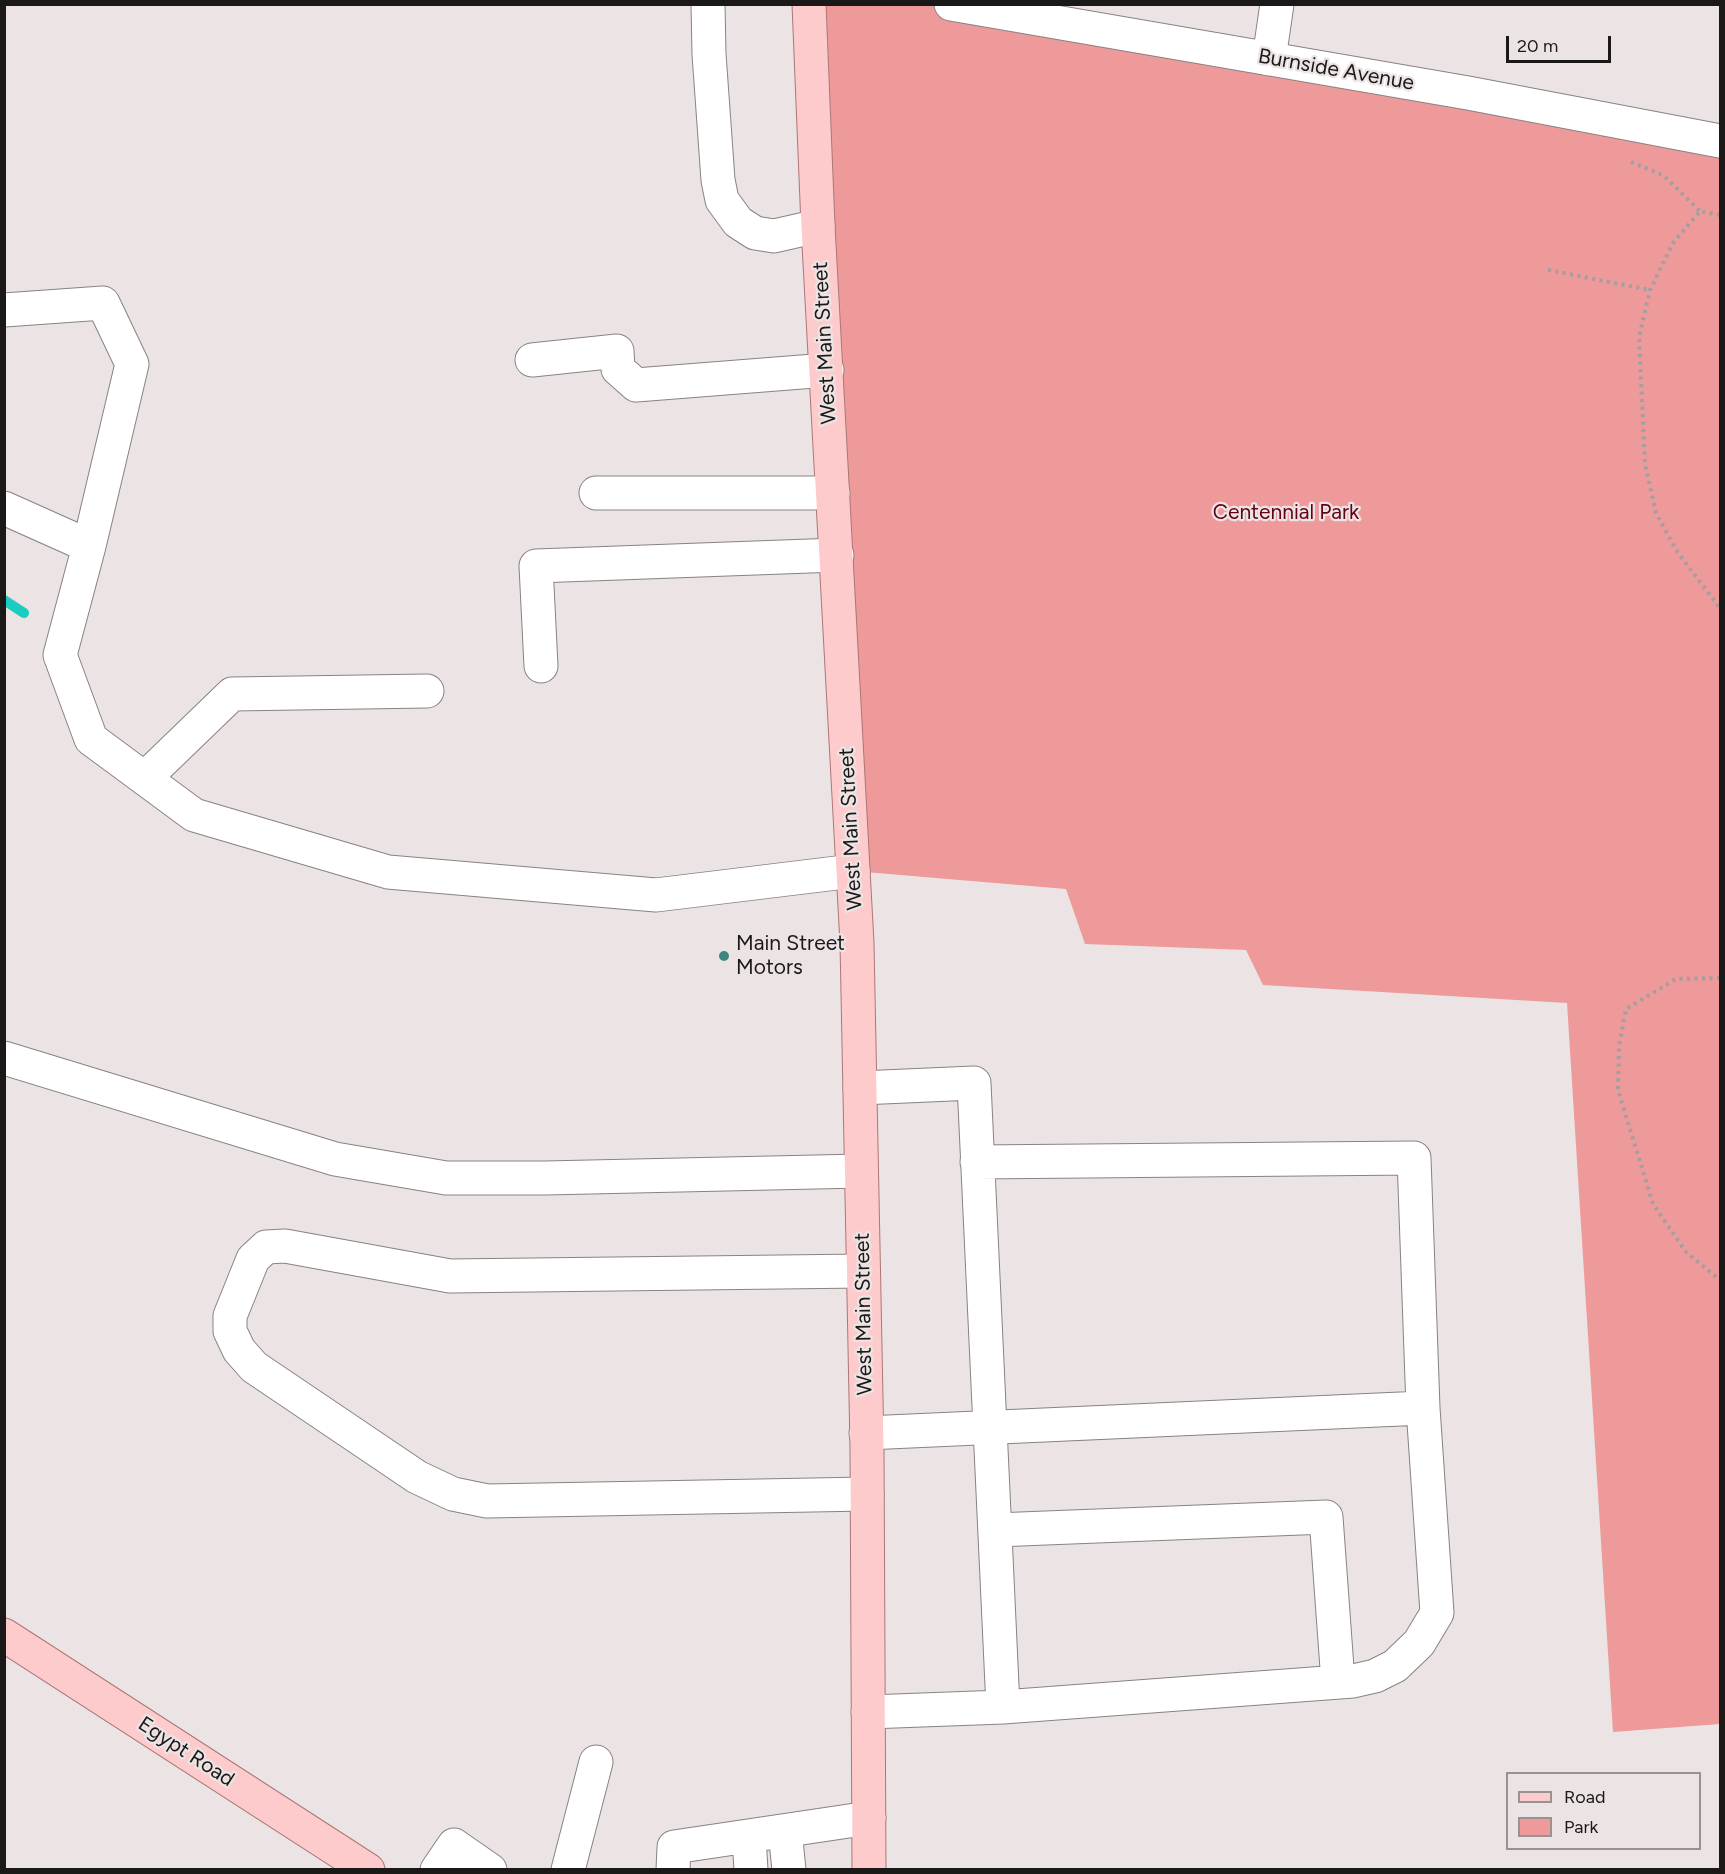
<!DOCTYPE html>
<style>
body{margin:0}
#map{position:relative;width:1725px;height:1874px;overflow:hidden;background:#ece4e4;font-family:Figtree,sans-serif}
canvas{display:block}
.frame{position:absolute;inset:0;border:6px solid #1b1918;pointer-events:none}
.legend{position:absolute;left:1506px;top:1772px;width:195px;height:78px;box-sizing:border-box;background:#ece4e4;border:2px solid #989392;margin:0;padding:8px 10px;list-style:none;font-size:18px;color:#1b1918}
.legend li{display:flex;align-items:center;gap:12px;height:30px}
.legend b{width:30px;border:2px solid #989392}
.scale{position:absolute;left:1506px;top:36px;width:105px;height:27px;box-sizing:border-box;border:3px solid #1b1918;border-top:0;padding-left:8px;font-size:18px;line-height:21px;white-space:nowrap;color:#1b1918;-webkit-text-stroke:4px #ece4e4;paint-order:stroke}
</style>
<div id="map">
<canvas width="1725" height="1874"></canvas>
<div class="frame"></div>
<ul class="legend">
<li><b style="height:8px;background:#fdcbcb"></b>Road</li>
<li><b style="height:16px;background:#ee9a9a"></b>Park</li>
</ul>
<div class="scale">20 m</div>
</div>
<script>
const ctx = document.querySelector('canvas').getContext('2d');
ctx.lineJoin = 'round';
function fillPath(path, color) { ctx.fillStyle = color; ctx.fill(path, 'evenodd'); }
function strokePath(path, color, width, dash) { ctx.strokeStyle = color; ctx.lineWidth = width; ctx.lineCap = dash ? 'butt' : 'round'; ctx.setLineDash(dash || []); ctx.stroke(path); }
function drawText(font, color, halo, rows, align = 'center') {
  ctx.font = font + ' Figtree,sans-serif'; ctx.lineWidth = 4.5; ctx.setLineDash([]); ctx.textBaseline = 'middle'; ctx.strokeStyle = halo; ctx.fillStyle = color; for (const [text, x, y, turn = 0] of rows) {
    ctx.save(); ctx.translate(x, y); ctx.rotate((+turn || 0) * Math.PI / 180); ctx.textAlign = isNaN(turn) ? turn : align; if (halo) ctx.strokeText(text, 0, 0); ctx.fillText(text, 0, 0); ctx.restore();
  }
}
const green = new Path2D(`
 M809 5H951L1720 141V1724L1613 1732 1567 1003 1263 985 1246 950 1085 944 1066 889 853 871Z`);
const stream = new Path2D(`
 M4 600 24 613`);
const path = new Path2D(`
 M1631 162 1663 175 1700 211
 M1720 215 1700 211 1673 243 1650 290 1639 337 1645 464 1656 513 1678 553 1720 608
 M1548 270 1650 290
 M1720 978 1676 979 1626 1009 1619 1046 1618 1090 1653 1204 1686 1252 1720 1280`);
const minor = new Path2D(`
 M708 4 709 54 718 180 722 200 738 222 755 233 774 236 818 226
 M951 4 1468 93 1720 141
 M1269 59 1277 4
 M4 310 103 303 132 364 89 546 60 655 91 739 194 815 388 872 656 895 853 871
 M532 360 617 351 618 369 636 385 827 370
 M596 493H833
 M4 508 89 546
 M541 666 536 566 837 555
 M145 778 232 694 427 691
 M4 1058 335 1159 446 1178H545L861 1171
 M860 1088 974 1083 1003 1707
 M977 1162 1414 1158 1423 1408
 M863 1271 450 1276 285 1246 266 1247 253 1259 230 1316V1331L239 1350 254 1367 417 1477 453 1494 487 1501 867 1494
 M866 1433 1423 1408 1437 1613 1419 1643 1395 1666 1375 1676 1353 1681 1003 1707 868 1712
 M995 1530 1326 1517 1338 1682
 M785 1831 789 1870
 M749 1837 751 1870
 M437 1870 454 1845 490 1870
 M568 1870 596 1762
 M673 1870 674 1847 869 1818`);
const major = new Path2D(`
 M809 4 818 226 857 943 867 1448 869 1870
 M4 1635 368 1870`);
const markers = [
 [724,956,6,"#408680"]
];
const streetNames = [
 ["Burnside Avenue",1336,70,10],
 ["West Main Street",825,343,-93],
 ["West Main Street",851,829,-93],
 ["West Main Street",864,1314,-91],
 ["Egypt Road",186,1752,33]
];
const parkNames = [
 ["Centennial Park",1286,513]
];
const poiNames = [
 ["Main Street",736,944],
 ["Motors",736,968]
];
fillPath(green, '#ee9a9a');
strokePath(stream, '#1bccc0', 10);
strokePath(minor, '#898282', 35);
strokePath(major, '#ad7676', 35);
strokePath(path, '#a49e9e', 4, [3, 4.5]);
strokePath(minor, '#fff', 33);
strokePath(major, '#fdcbcb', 33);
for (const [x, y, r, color] of markers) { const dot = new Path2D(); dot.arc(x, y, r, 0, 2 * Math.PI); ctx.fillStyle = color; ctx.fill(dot); strokePath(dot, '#ece4e4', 2); }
drawText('21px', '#1b1918', '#ece4e4', streetNames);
drawText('21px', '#650116', '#ece4e4', parkNames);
drawText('21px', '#1b1918', '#ece4e4', poiNames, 'left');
</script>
